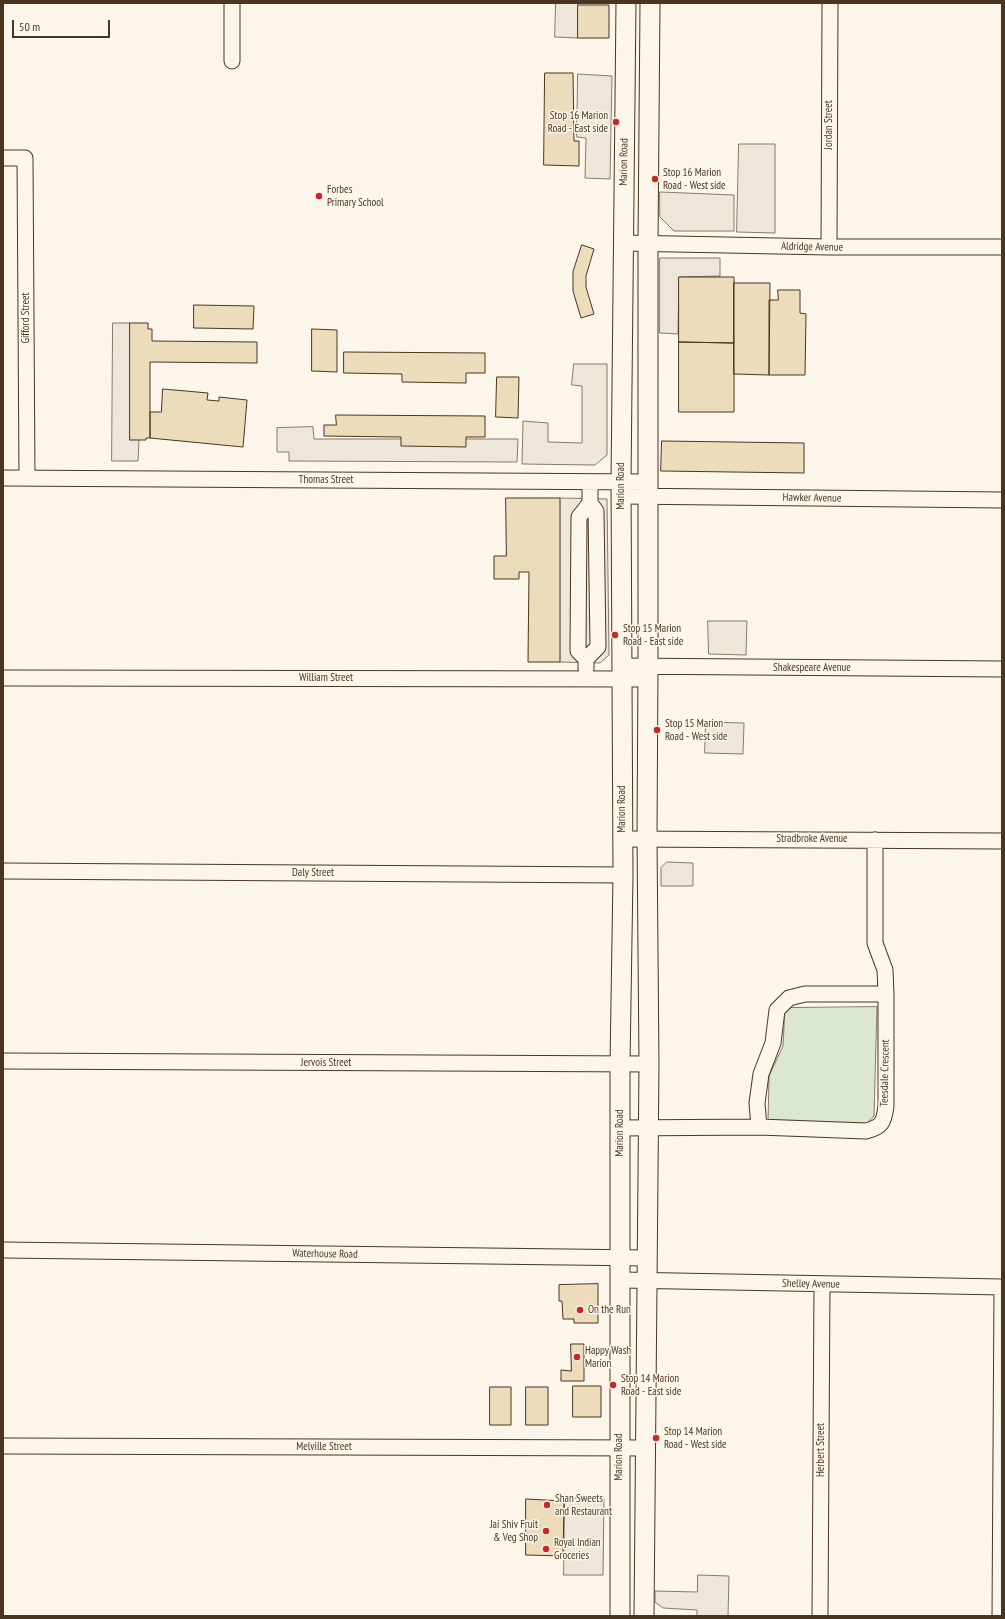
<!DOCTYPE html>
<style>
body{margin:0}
#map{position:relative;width:1005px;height:1619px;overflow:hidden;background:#fbf6e9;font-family:"PT Sans Narrow",sans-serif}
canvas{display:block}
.frame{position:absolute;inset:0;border:4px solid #4a3520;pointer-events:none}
.scale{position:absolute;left:12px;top:20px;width:98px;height:18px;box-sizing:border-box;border:2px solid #4a3520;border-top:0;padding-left:5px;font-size:12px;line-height:14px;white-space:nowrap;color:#4a3520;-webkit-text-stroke:3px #fbf6e9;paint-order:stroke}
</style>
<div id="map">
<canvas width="1005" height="1619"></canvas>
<div class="frame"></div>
<div class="scale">50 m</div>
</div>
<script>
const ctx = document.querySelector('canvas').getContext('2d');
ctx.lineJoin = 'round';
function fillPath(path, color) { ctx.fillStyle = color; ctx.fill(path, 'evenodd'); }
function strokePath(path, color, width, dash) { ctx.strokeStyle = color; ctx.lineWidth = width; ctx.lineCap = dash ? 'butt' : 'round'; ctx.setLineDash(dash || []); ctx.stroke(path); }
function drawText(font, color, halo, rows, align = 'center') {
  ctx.font = font + ' "PT Sans Narrow",sans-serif'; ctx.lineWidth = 3; ctx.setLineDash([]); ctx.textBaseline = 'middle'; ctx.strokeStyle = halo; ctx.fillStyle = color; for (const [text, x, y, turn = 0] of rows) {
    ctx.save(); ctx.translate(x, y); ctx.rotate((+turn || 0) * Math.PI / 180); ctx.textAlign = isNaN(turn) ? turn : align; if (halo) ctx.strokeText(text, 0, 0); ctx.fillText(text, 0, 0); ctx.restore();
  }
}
const green = new Path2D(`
 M877 1007 874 1116 865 1125 768 1124 769 1076 783 1046 785 1008Z`);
const parking = new Path2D(`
 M556 3H578V38L555 37Z
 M578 74 612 76 610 179 585 178 586 138 577 137Z
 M739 144H775V233L737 232Z
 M660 192 734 195V231H674L660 217Z
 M660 258H720V276L679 277 678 334 660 333Z
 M113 323H130L139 440 138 461H112Z
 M574 364H607V455L595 465 522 464 523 421 548 423V442L582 443V386L572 385Z
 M313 427 314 439H518L517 462 289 461V452H277V428Z
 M560 498 607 499 609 655 600 663 560 662Z
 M708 621H747L746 655 709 654Z
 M706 722 744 723 743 754 705 753Z
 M667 862 693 863V886H661V868Z
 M565 1498 604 1499 603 1575H564Z
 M698 1575 729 1576 728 1616H697V1610L663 1608 655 1602V1591L697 1592Z`);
const building = new Path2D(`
 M578 5H609V38H578Z
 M545 73H573L574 141H579V166L544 165Z
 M582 245 594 249 586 276V287L594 314 581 318 573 291V272Z
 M679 277H734V343L679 342Z
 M734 283H770L769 375 734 374Z
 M778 290H800V313L806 314 805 375H769V300H778Z
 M194 305 254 306 253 329 194 328Z
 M130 323H148V329H152V341L257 342V363L150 362V438H146V440H130Z
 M312 329 337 330V372L312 371Z
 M679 342 734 343V412H679Z
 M344 352 485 353V373H466V383L402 382V374L344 373Z
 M497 377H519L518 418 496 417Z
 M163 389 208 393 207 400 219 401V397L247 400 243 447 150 438V412H161Z
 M336 415 485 416V437H466V447L401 446V437L324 436V425H336Z
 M662 441 804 443V473L661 471Z
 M506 498H560V662H528L529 572H519V579H494V556H506Z
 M598 1284V1323H574V1319H563L562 1301H559V1285Z
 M571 1344H584V1381H561V1370L571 1371Z
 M573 1386H601V1417H573Z
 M490 1387H511V1425H490Z
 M526 1387H548V1425H526Z
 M526 1499 564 1501 563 1556 526 1555Z`);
const minor = new Path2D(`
 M232 61V3
 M3 158H25L27 478
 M623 243 829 247H1002
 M829 247 830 3
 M3 478 648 482
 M621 496 1002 500
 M586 659 598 647 596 511 590 503V482
 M621 666 1002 669
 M586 669V659L578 651 579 517 590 503
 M3 678 648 679
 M622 839 1002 841
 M3 871 623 875
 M3 1061 649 1064
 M759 1127 757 1103 761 1074 773 1043 777 1010 789 998 805 994H886
 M620 1128 759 1127 866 1131C882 1127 884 1122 886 1106V994L885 970 875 943V840
 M3 1250 647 1258
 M621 1280 1002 1287
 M3 1446 646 1448
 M820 1616 822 1284
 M1000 1616 1002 1287`);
const major = new Path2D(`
 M620 1616V1064L623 875 621 482 626 3
 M644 1616 649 1064 647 838 648 666V244L650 3`);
const markers = [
 [616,122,4,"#c62828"],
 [655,179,4,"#c62828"],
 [319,196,4,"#c62828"],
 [615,635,4,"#c62828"],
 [657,730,4,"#c62828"],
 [580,1310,4,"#c62828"],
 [577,1357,4,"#c62828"],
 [613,1385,4,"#c62828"],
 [656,1438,4,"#c62828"],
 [547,1505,4,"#c62828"],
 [546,1531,4,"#c62828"],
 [546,1549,4,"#c62828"]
];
const poiNames = [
 ["Stop 16 Marion",608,116,"right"],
 ["Road - East side",608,129,"right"],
 ["Stop 16 Marion",663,173],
 ["Road - West side",663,186],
 ["Forbes",327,190],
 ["Primary School",327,203],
 ["Stop 15 Marion",623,629],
 ["Road - East side",623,642],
 ["Stop 15 Marion",665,724],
 ["Road - West side",665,737],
 ["On the Run",588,1310],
 ["Happy Wash",585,1351],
 ["Marion",585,1364],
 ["Stop 14 Marion",621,1379],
 ["Road - East side",621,1392],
 ["Stop 14 Marion",664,1432],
 ["Road - West side",664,1445],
 ["Shan Sweets",555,1499],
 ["and Restaurant",555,1512],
 ["Jai Shiv Fruit",538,1525,"right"],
 ["& Veg Shop",538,1538,"right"],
 ["Royal Indian",554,1543],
 ["Groceries",554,1556]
];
const streetNames = [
 ["Jordan Street",829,125,-90],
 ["Marion Road",624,162,-89],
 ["Aldridge Avenue",812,247,1],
 ["Gifford Street",26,318,-90],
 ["Thomas Street",326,480],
 ["Marion Road",621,486,-90],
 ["Hawker Avenue",812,498,1],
 ["Shakespeare Avenue",812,668],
 ["William Street",326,678],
 ["Marion Road",622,809,-90],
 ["Stradbroke Avenue",812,839],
 ["Daly Street",313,873],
 ["Jervois Street",326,1063],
 ["Teesdale Crescent",885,1073,-89],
 ["Marion Road",620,1133,-90],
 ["Waterhouse Road",325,1254,1],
 ["Shelley Avenue",811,1284,1],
 ["Melville Street",324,1447],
 ["Herbert Street",821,1450,-90],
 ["Marion Road",619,1457,-90]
];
fillPath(green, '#dce7d0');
strokePath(green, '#887966', 1);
fillPath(parking, '#ede7d9');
strokePath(parking, '#887966', 1);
fillPath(building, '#ecdcbc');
strokePath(building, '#4a3520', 1);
strokePath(minor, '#4a3520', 17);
strokePath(major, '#4a3520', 21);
strokePath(minor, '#fbf6e9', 15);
strokePath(major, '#fbf6e9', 19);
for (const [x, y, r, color] of markers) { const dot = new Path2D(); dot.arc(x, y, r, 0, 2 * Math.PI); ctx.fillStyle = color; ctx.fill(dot); strokePath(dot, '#fbf6e9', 1.5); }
drawText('11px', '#4a3520', '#fbf6e9', poiNames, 'left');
drawText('11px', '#4a3520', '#fbf6e9', streetNames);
</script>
